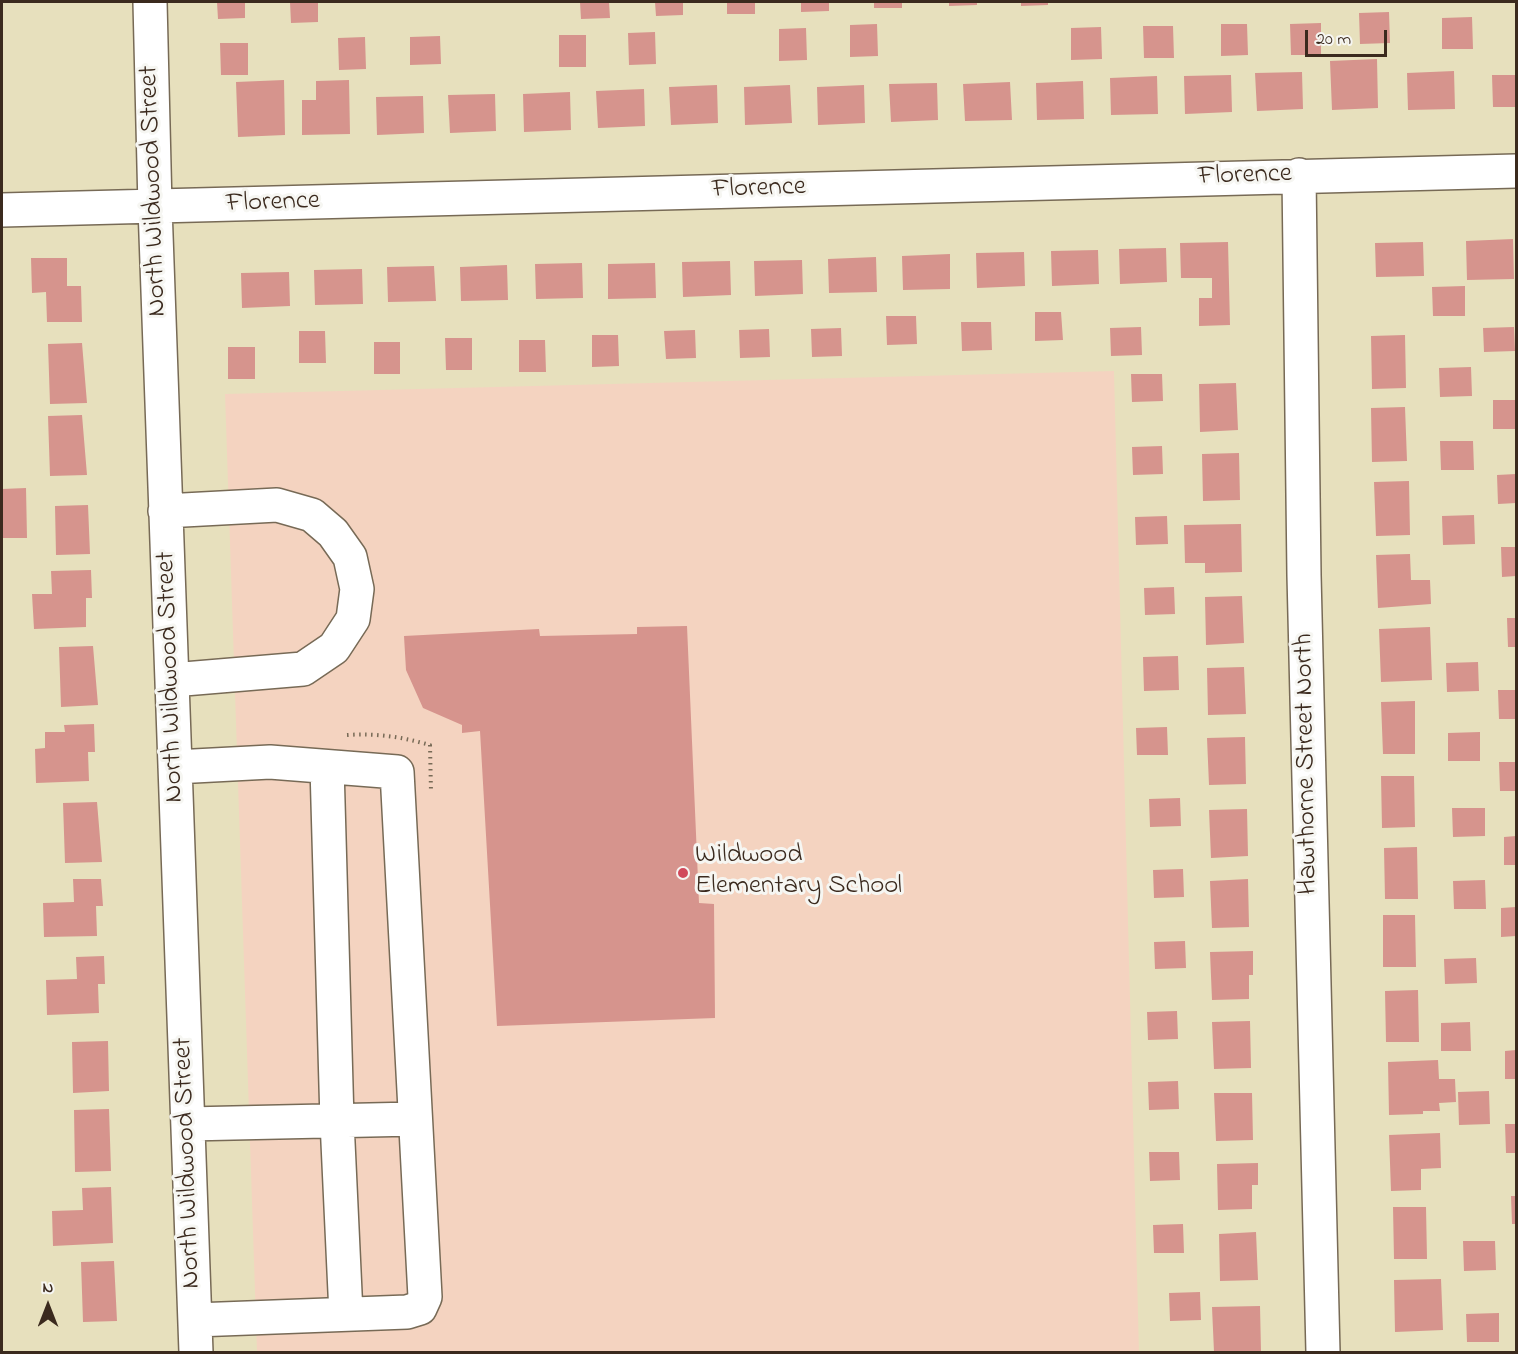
<!DOCTYPE html>
<style>
body{margin:0}
#map{position:relative;width:1518px;height:1354px;overflow:hidden;background:#e7e0bd;font-family:"Indie Flower",sans-serif}
canvas{display:block}
.frame{position:absolute;inset:0;border:3px solid #3b2a1e;pointer-events:none}
.north{position:absolute;left:18px;top:1276px;width:60px;height:60px;-webkit-text-stroke:4px #f6f6f2;paint-order:stroke;rotate:0deg;font-size:16px;font-weight:700;line-height:24px;text-align:center;color:#3b2a1e}
.north::after{content:'';display:block;margin:auto;width:21px;height:27px;background:#3b2a1e;clip-path:polygon(50% 0,100% 100%,50% 72%,0 100%)}
.scale{position:absolute;left:1305px;top:30px;width:82px;height:27px;box-sizing:border-box;border:3px solid #3b2a1e;border-top:0;padding-left:8px;font-size:18px;line-height:21px;white-space:nowrap;color:#3b2a1e;-webkit-text-stroke:4px #f6f6f2;paint-order:stroke}
</style>
<div id="map">
<canvas width="1518" height="1354"></canvas>
<div class="frame"></div>
<div class="north">N</div>
<div class="scale">20 m</div>
</div>
<script>
const ctx = document.querySelector('canvas').getContext('2d');
ctx.lineJoin = 'round';
function fillPath(path, color) { ctx.fillStyle = color; ctx.fill(path, 'evenodd'); }
function strokePath(path, color, width, dash) { ctx.strokeStyle = color; ctx.lineWidth = width; ctx.lineCap = dash ? 'butt' : 'round'; ctx.setLineDash(dash || []); ctx.stroke(path); }
function drawText(font, color, halo, rows, align = 'center') {
  ctx.font = font + ' "Indie Flower",sans-serif'; ctx.lineWidth = 6; ctx.setLineDash([]); ctx.textBaseline = 'middle'; ctx.strokeStyle = halo; ctx.fillStyle = color; for (const [text, x, y, turn = 0] of rows) {
    ctx.save(); ctx.translate(x, y); ctx.rotate((+turn || 0) * Math.PI / 180); ctx.textAlign = isNaN(turn) ? turn : align; if (halo) ctx.strokeText(text, 0, 0); ctx.fillText(text, 0, 0); ctx.restore();
  }
}
const built = new Path2D(`
 M1114 371 1139 1352H257L225 394Z`);
const building = new Path2D(`
 M217 2H245V18L218 19Z
 M290 2H318V22L291 23Z
 M580 2H609L610 18 581 19Z
 M655 2H683V15L656 16Z
 M727 2H755V14H727Z
 M801 2H829V11L801 12Z
 M874 2H902V8H874Z
 M949 2H977V5L949 6Z
 M1021 2H1048V5L1021 6Z
 M1389 12 1390 43 1360 44 1359 13Z
 M1472 17 1473 49H1442V18Z
 M1321 23V55H1291L1290 24Z
 M877 24 878 56 850 57V25Z
 M1221 24H1247L1248 55 1221 56Z
 M1143 26H1173L1174 58H1144Z
 M1101 27 1102 59 1071 60V28Z
 M806 28 807 60 779 61V29Z
 M655 32 656 64 629 65 628 33Z
 M559 35H586V67H559Z
 M440 36 441 64 410 65V37Z
 M365 37 366 69 339 70 338 38Z
 M220 43H248V75H221Z
 M1377 59 1378 108 1332 110 1330 61Z
 M1454 71 1455 109 1408 110 1407 73Z
 M1302 72 1303 109 1257 111 1255 73Z
 M1231 75 1232 112 1185 114 1184 76Z
 M1492 75H1516V107H1493Z
 M1157 76 1158 114 1111 115 1110 78Z
 M284 80 285 135 238 137 236 82Z
 M349 80 350 134 302 135V100H316V81Z
 M1083 81 1084 119 1037 120 1036 83Z
 M1010 82 1012 120 965 121 963 84Z
 M937 83 938 120 891 122 889 84Z
 M717 85 718 123 671 125 669 87Z
 M790 85 792 123 745 125 744 87Z
 M864 85 865 123 818 125 817 87Z
 M644 89 645 126 598 128 596 91Z
 M570 92 571 130 524 132 523 94Z
 M495 94 496 131 450 133 448 95Z
 M423 96 424 133 377 135 376 97Z
 M1513 239 1514 279 1467 280 1466 241Z
 M1228 242 1230 325 1199 326V298H1212V278H1181L1180 243Z
 M1423 242 1424 276 1376 277 1375 243Z
 M1166 248 1167 282 1120 284 1119 249Z
 M1098 250 1099 284 1052 286 1051 251Z
 M1024 252 1025 286 977 288 976 253Z
 M950 254V289L903 290 902 256Z
 M876 257 877 292 829 293 828 259Z
 M31 258H67V286H81L82 322H47L46 292 32 293Z
 M802 260 803 294 755 296 754 261Z
 M730 261 731 295 683 297 682 262Z
 M582 263 583 298 536 299 535 264Z
 M655 263 656 298 608 299V264Z
 M507 265 508 300 461 301 460 267Z
 M434 266 436 301 388 302 387 267Z
 M362 269 363 304 315 305 314 270Z
 M289 272 290 306 242 308 241 273Z
 M1465 286V316H1433L1432 287Z
 M1035 312H1061L1063 340 1035 341Z
 M886 316H916L917 344 887 345Z
 M961 322H991L992 350 962 351Z
 M1141 327 1142 355 1111 356 1110 328Z
 M1514 327 1515 351 1484 352 1483 328Z
 M841 328 842 356 812 357 811 329Z
 M769 329 770 357 740 358 739 330Z
 M695 330 696 358 666 359 664 331Z
 M299 331H325L326 363H299Z
 M592 335H618L619 366 592 367Z
 M1405 335 1406 388 1372 389 1371 336Z
 M445 338H472V370H446Z
 M519 340H545L546 372H519Z
 M374 342H400V374H374Z
 M82 343 87 403 50 404 48 344Z
 M228 347H255V379H228Z
 M1471 367 1472 396 1440 397 1439 368Z
 M1131 374H1162L1163 401 1132 402Z
 M1236 383 1238 430 1200 432 1199 384Z
 M1493 400H1516V429H1493Z
 M1405 407 1407 461 1372 462 1371 408Z
 M82 415 87 475 50 476 48 416Z
 M1440 441H1473L1474 470H1441Z
 M1162 446 1163 474 1133 475 1132 447Z
 M1239 453 1240 500 1203 501 1202 454Z
 M1516 474V503L1498 504 1497 475Z
 M1409 481 1410 535 1376 536 1374 482Z
 M26 488 27 538H2V489Z
 M88 505 90 554 56 555 55 506Z
 M1474 515 1475 544 1443 545 1442 516Z
 M1167 516 1168 544 1136 545 1135 517Z
 M1241 524 1242 572 1205 573V563H1185L1184 525Z
 M1501 547H1516V576L1502 577Z
 M1410 554 1411 580H1430L1431 604 1378 608 1376 555Z
 M91 570 92 598H86V627L34 629 32 594H52L51 571Z
 M1174 587 1175 614 1145 615 1144 588Z
 M1242 596 1244 643 1206 645 1205 597Z
 M1507 618H1516V647H1508Z
 M687 626 699 903 714 904 715 1018 497 1026 480 731 462 733V725L423 708 406 670 404 636 539 629 540 636 637 634V627Z
 M1430 627 1432 680 1381 682 1379 629Z
 M93 646 98 705 61 707 59 647Z
 M1178 656 1179 690 1144 691 1143 657Z
 M1478 662 1479 691 1447 692 1446 663Z
 M1244 667 1246 714 1208 715 1207 668Z
 M1498 690H1516V719H1499Z
 M1415 701V754H1383L1381 702Z
 M94 724 95 752H88L89 781 36 783 35 749 45 748V732H65L64 725Z
 M1167 727 1168 755H1137L1136 728Z
 M1480 732V761H1448V733Z
 M1245 737 1246 784 1209 785 1207 738Z
 M1499 762H1516V791H1500Z
 M1381 776H1414L1415 827 1382 828Z
 M1180 798 1181 826 1150 827 1149 799Z
 M97 802 102 862 65 863 63 803Z
 M1452 808H1485V836L1453 837Z
 M1247 809 1248 856 1211 858 1209 810Z
 M1516 836V865H1504V837Z
 M1417 847 1418 899H1385L1384 848Z
 M1183 869 1184 897 1154 898 1153 870Z
 M73 879H101L103 906H96L97 936 44 937 43 903 74 902Z
 M1248 879 1249 927 1212 928 1210 881Z
 M1485 880 1486 909H1454L1453 881Z
 M1516 907V936L1501 937V908Z
 M1383 915H1415L1416 967H1383Z
 M1185 941 1186 968 1155 969 1154 942Z
 M1253 951V975H1249V999L1212 1000 1210 952Z
 M104 956 105 984H98L99 1013 47 1015 46 980 77 979 76 957Z
 M1476 958 1477 983 1445 984 1444 959Z
 M1418 990 1419 1042H1386L1385 991Z
 M1177 1011 1178 1039 1148 1040 1147 1012Z
 M1250 1021 1251 1068 1214 1069 1212 1022Z
 M1470 1022 1471 1051H1441V1023Z
 M108 1041 109 1091 73 1093 72 1042Z
 M1516 1050V1079H1505V1051Z
 M1438 1060 1439 1079H1455L1456 1102 1439 1103 1440 1111H1423V1114L1389 1115 1388 1062Z
 M1178 1081 1179 1109 1149 1110 1148 1082Z
 M1489 1091 1490 1124 1459 1125 1458 1092Z
 M1214 1093H1252L1253 1140 1216 1141Z
 M109 1109 111 1171 75 1172 74 1110Z
 M1505 1124H1516V1153H1506Z
 M1440 1133 1441 1168 1421 1169V1190L1391 1191 1389 1135Z
 M1149 1152H1179L1180 1180 1150 1181Z
 M1258 1163V1185H1252V1209L1218 1210 1217 1164Z
 M111 1187 113 1243 53 1246 52 1211 83 1210 82 1188Z
 M1511 1196H1516V1224H1512Z
 M1393 1207H1426L1427 1259H1394Z
 M1183 1224 1184 1253H1154L1153 1225Z
 M1256 1232 1258 1280 1220 1281 1219 1234Z
 M1463 1241H1495L1496 1270 1464 1271Z
 M114 1261 117 1321 83 1322 81 1262Z
 M1441 1279 1443 1330 1395 1332 1394 1280Z
 M1200 1292 1201 1320 1170 1321 1169 1293Z
 M1260 1306 1261 1352H1214L1212 1307Z
 M1499 1313V1342H1467L1466 1314Z`);
const path = new Path2D(`
 M347 735C377 733 402 737 430 745L431 792`);
const minor = new Path2D(`
 M150 2 155 207 196 1352
 M1299 175 1304 575 1323 1352
 M2 210 1516 171
 M165 511 277 505 312 515 333 533 350 557 357 589 353 619 334 648 303 669 172 680
 M175 767 270 762 397 772 425 1297 420 1308 407 1312 195 1320
 M327 767 337 1121 346 1314
 M188 1124 415 1119`);
const markers = [
 [683,873,6,"#d1495b"]
];
const streetNames = [
 ["Florence",1245,177,-2],
 ["Florence",759,190,-2],
 ["North Wildwood Street",155,191,-92],
 ["Florence",273,204,-2],
 ["North Wildwood Street",172,677,-92],
 ["Hawthorne Street North",1308,764,-91],
 ["North Wildwood Street",189,1163,-92]
];
const poiNames = [
 ["Wildwood",695,857],
 ["Elementary School",695,888]
];
fillPath(built, '#f4d3c0');
fillPath(building, '#d6948d');
strokePath(minor, '#776a56', 36);
strokePath(path, '#776a56', 4, [1.5, 4.5]);
strokePath(minor, '#fff', 33);
for (const [x, y, r, color] of markers) { const dot = new Path2D(); dot.arc(x, y, r, 0, 2 * Math.PI); ctx.fillStyle = color; ctx.fill(dot); strokePath(dot, '#f6f6f2', 2); }
drawText('27px', '#3b2a1e', '#f6f6f2', streetNames);
drawText('27px', '#3b2a1e', '#f6f6f2', poiNames, 'left');
</script>
